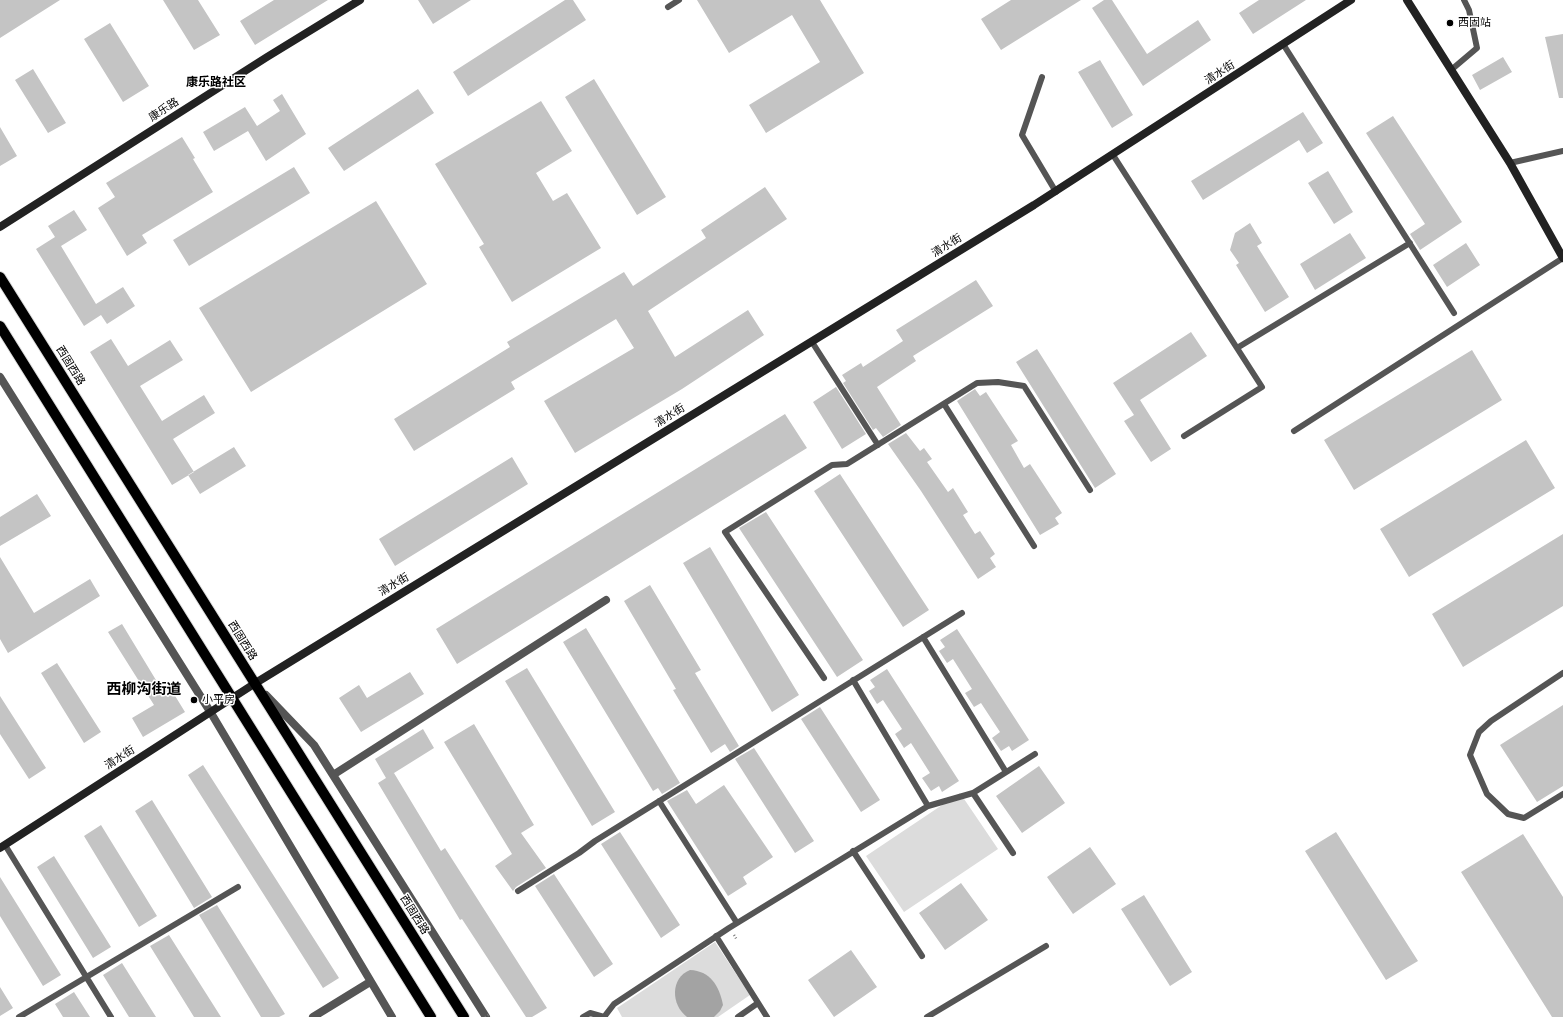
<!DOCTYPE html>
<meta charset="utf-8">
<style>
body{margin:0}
canvas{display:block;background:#fff}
</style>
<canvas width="1563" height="1017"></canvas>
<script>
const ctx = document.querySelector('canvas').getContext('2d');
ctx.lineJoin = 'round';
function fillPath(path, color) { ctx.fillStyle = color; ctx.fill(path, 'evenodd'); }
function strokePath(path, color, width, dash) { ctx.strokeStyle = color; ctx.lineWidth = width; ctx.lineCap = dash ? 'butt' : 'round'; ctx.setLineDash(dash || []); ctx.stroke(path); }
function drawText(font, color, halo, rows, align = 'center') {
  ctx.font = font + ' "DM Sans","Noto Sans SC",sans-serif'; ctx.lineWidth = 3; ctx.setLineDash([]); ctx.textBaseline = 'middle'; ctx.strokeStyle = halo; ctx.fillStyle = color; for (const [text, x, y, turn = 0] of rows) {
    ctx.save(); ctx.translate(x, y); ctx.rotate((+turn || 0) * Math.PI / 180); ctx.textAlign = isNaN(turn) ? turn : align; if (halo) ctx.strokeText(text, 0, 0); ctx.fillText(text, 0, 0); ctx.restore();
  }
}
const green = new Path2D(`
 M960 793 998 849 904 912 866 856Z
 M715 942 750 995 718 1017H622L617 1008Z`);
const water = new Path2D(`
 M690 970C710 971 719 985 723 1005L720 1011 714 1017H687C671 1005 670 978 690 970Z`);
const building = new Path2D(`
 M0 0H60L0 38Z
 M163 0H198L220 35 194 50Z
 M274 0H328L255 45 240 21Z
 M418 0H471L433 24Z
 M565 0H573L586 20 468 96 453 72Z
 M697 0H820L864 73 766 133 749 105 820 62 792 15 729 53Z
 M1011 0H1081L1001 50 981 19Z
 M1104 0H1112L1147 54 1198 20 1211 40 1143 86 1092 8Z
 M1259 0H1306L1253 34 1239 13Z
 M110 23 149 86 123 102 84 39Z
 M1563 34V98H1559L1545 37Z
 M1503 57 1512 72 1480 90 1472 75Z
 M1100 60 1133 115 1112 128 1078 72Z
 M33 69 66 123 48 133 15 80Z
 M594 79 666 197 637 215 565 97Z
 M418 89 434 113 344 171 328 148Z
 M282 94 306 134 266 161 248 131 214 151 203 132 245 107 257 126 280 111 273 100Z
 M541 101 572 151 536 173 553 201 567 193 601 248 512 302 479 247 484 244 435 164Z
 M1303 112 1323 143 1307 153 1299 140 1203 200 1191 181Z
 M1393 116 1462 222 1420 250 1410 234 1425 224 1366 133Z
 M0 127 17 156 0 166Z
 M182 137 195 158 193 159 213 192 142 235 147 243 127 256 98 208 115 197 106 183Z
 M294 167 310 193 189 266 173 240Z
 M1328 171 1353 212 1334 224 1308 183Z
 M765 187 787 219 648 311 675 357 748 310 764 335 682 389 575 453 544 401 634 348 616 319 511 382 515 389 414 451 394 419 510 347 507 342 624 272 633 286 706 238 701 230Z
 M376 201 427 284 251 392 199 308Z
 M74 210 87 230 61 246 96 304 123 287 135 306 107 324 101 315 84 326 36 249 55 237 48 226Z
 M1250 223 1262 243 1257 246 1289 297 1265 312 1236 265 1239 263 1230 250 1235 233Z
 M1350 233 1366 258 1315 290 1300 264Z
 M1466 243 1480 265 1447 287 1433 265Z
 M976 280 993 306 913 356 916 361 877 387 901 425 883 437 876 428 873 430 843 383 846 381 842 375 861 363 863 367 903 341 896 330Z
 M1191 332 1207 356 1140 400 1171 449 1151 462 1124 421 1134 415 1113 383Z
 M111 339 128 366 170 340 183 360 140 386 162 421 204 395 215 413 173 439 194 472 172 485 90 352Z
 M1037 349 1116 474 1095 488 1016 362Z
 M1472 350 1502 400 1354 490 1324 440Z
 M836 387 866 434 842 449 813 402Z
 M975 389 980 396 986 392 1018 441 1011 445 1024 468 1030 464 1062 513 1055 518 1059 524 1040 535 957 401Z
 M785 414 807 448 457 664 436 629Z
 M906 433 920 451 924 448 932 459 927 462 948 492 953 488 968 512 963 515 975 534 980 531 995 554 990 558 996 567 978 579 921 491 888 444Z
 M1526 440 1555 488 1409 577 1380 529Z
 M234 447 246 466 200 494 188 475Z
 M512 457 528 484 395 566 379 539Z
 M840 474 929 610 903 627 814 491Z
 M37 494 51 516 0 546V517Z
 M766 512 863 660 837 677 739 528Z
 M1563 534V606L1463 667 1432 614Z
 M710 547 799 695 772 712 683 563Z
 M0 557 34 613 90 579 100 596 8 653 0 639Z
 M650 585 701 670 695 673 739 746 730 752 725 744 711 753 673 690 676 689 624 601Z
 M122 624 162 690 169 686 185 712 143 737 132 718 154 705 108 632Z
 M586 628 680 783 662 794 658 788 653 791 563 642Z
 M957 629 1029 740 1012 751 1009 746 1001 751 992 738 1000 732 981 703 974 707 965 693 972 689 953 659 947 663 939 651 945 647 940 640Z
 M57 663 101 732 84 743 41 673Z
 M527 668 615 812 592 826 505 681Z
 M887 669 959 781 942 792 939 786 931 791 922 778 930 773 911 743 904 748 895 734 902 729 883 700 877 704 869 691 875 687 870 680Z
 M410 672 424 694 361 732 339 698 359 685 367 698Z
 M0 696 46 768 29 779 0 734Z
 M1563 705V786L1537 802 1500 745Z
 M820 707 880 800 861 812 801 719Z
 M474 724 534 825 521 833 546 868 516 887 513 891 495 866 512 854 444 742Z
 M423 729 434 748 386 778 375 759Z
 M754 748 814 841 795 853 735 759Z
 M203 765 339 978 323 988 188 775Z
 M1039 766 1065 803 1022 833 996 796Z
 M394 773 441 851 445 848 547 1008 532 1017H526L462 919 460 920 378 783Z
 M724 785 773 857 743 877 747 884 728 896 667 801 687 790 696 804Z
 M152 800 212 897 194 908 135 811Z
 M101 825 157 916 139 927 84 836Z
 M620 832 680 925 661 938 601 844Z
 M1336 832 1418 961 1386 980 1305 851Z
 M1523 834 1563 897V1017H1552L1461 872Z
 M1090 847 1116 884 1073 914 1047 877Z
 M54 856 111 947 93 958 37 867Z
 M554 874 613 964 594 977 535 886Z
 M0 877 61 975 43 986 0 916Z
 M961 883 988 920 945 950 919 913Z
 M1144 895 1192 972 1170 986 1121 909Z
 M217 905 285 1014 279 1017H261L199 915Z
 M169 935 221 1017H194L150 946Z
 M851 950 877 987 834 1017 808 980Z
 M122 963 156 1017H129L103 975Z
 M0 987 13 1008 0 1016Z
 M74 992 90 1017H63L55 1004Z`);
const path = new Path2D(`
 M734 935 737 940`);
const lane = new Path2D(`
 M668 7 679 0
 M1283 44 1454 313
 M1451 70 1477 48 1469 10 1464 0
 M1042 77 1022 135 1056 192
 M1113 155 1262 387 1184 436
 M1510 163 1563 151
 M812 342 878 445
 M1237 348 1410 243
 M944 404 1034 546
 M1294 431 1563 258
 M923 637 1006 772
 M1563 673 1491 721 1479 732 1470 755 1487 794 1508 814 1524 818 1563 794
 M824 678 725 532 832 465 847 464 977 383 998 382 1024 386 1090 490
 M853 680 928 806
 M973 793 1013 853
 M659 801 737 923
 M5 845 111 1017
 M853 851 922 956
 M518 891 579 853 595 841 962 613
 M716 936 767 1017
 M19 1017 238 887
 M583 1017 590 1013 604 1017
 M604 1017 614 1004 729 928 928 806 973 793 1035 754
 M738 1017 758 1003
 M927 1017 1046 946`);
const street = new Path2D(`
 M0 377 211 713 392 1017
 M266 695 314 745 486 1017
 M333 775 606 600
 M313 1017 370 982`);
const secondary = new Path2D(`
 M1407 0 1510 163 1563 258
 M0 227 267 57 360 0
 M0 848 254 684 1034 205 1351 0`);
const primary = new Path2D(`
 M0 277 464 1017
 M0 326 431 1017`);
const pathBridge = new Path2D(`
 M485 1017 490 1014`);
const markers = [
 [1450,23,4,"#000"],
 [194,700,4,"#000"]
];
const poiNames = [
 ["西固站",1458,23],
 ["小平房",202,700]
];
const streetNames = [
 ["清水街",1220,73,-33],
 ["康乐路",164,110,-33],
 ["清水街",947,246,-32],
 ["西固西路",70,366,58],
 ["清水街",670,416,-32],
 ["清水街",394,585,-31],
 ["西固西路",242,641,58],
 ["清水街",120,758,-33],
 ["西固西路",414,915,58]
];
const neighbourhoodNames = [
 ["康乐路社区",216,83]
];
const districtNames = [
 ["西柳沟街道",144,690]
];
fillPath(green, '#dcdcdc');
fillPath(water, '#a3a3a3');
fillPath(building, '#c4c4c4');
strokePath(primary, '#dbdbdb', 12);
strokePath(path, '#777', 2.5, [1, 2]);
strokePath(lane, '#555', 6);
strokePath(street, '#555', 8);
strokePath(secondary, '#222', 8);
strokePath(primary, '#000', 10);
strokePath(pathBridge, '#777', 2.5, [1, 2]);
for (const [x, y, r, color] of markers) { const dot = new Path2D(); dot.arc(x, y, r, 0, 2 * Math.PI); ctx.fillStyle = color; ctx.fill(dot); strokePath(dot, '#fff', 1.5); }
drawText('11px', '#000', '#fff', poiNames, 'left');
drawText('11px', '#000', '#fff', streetNames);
drawText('bold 12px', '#000', '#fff', neighbourhoodNames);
drawText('bold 15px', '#000', '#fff', districtNames);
</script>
